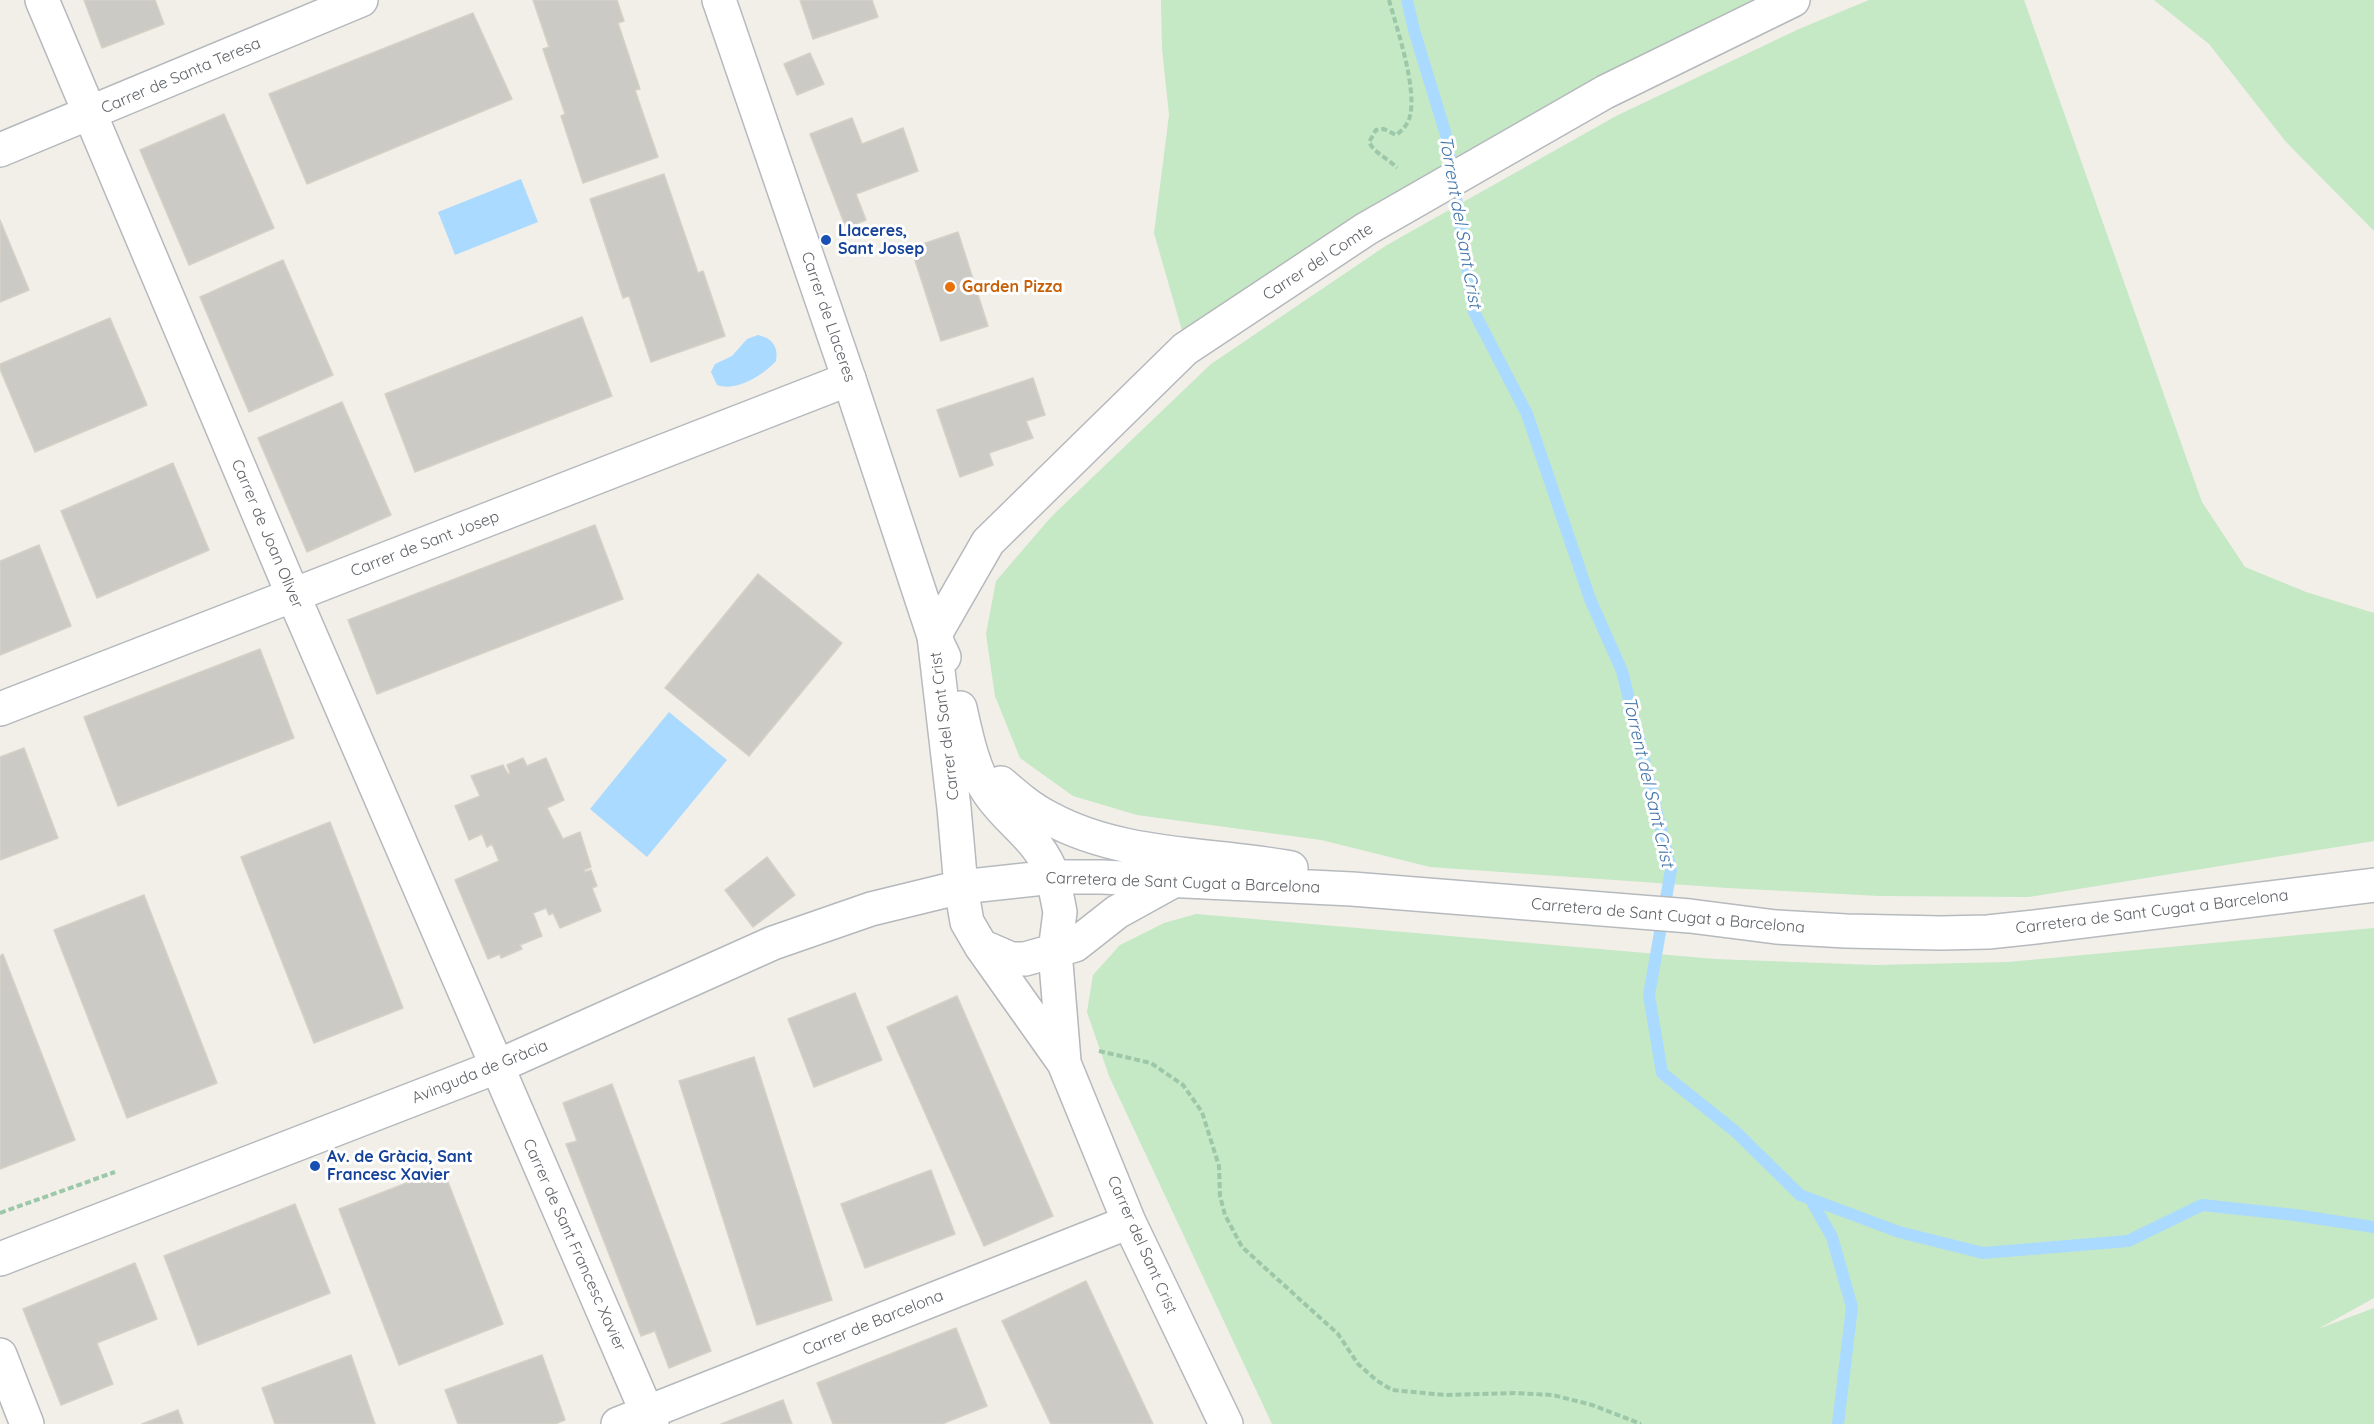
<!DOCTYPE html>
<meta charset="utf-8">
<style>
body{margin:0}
canvas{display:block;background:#f1efe8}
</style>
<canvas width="2374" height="1424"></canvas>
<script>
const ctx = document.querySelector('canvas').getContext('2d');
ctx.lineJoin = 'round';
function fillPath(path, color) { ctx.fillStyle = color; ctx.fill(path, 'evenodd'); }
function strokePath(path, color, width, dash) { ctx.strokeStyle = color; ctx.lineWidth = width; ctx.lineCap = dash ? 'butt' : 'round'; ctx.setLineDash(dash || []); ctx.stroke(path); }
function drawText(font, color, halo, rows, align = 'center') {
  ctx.font = font + ' Quicksand,sans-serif'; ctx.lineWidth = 6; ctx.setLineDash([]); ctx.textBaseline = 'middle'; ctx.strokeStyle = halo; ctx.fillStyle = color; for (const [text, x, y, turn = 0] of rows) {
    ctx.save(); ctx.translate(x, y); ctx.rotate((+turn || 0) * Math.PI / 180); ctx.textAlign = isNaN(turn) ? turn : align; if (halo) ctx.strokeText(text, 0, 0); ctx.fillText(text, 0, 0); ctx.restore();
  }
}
const green = new Path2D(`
 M1161 0H1793L1187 348 1154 233 1169 115 1162 48Z
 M1869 0H2024L2202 502 2245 567 2306 592 2374 613V841L2029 897 1879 896 1728 888 1430 867 1321 840 1137 815 1073 796 1020 758 995 696 986 634 996 581 1051 517 1211 364 1387 245 1616 116 1799 29Z
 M2154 0H2374V231L2286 142 2209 44Z
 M1196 914 1715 959 1874 965 2008 962 2374 928V1298L2318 1329 2374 1308V1424H1272L1109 1076 1087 1012 1093 975 1120 945 1164 923Z`);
const water = new Path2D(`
 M521 179 538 222 455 255 438 212Z
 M758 335C772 338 779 347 776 361 763 375 737 392 717 385L711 372 715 364 732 356 747 339Z
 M669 712 727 760 647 857 590 809Z`);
const stream = new Path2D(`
 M1407 0 1414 30 1446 135 1474 312 1527 414 1590 599 1622 671 1671 870 1649 995 1662 1073 1736 1132 1800 1195 1899 1232 1983 1253 2128 1241 2202 1205 2295 1215 2374 1227
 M1811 1200 1832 1237 1852 1307 1838 1424`);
const building = new Path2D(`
 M84 0H155L164 24 102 48Z
 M533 0H617L624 21 618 23 640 89 635 90 658 157 583 183 561 116 565 114 543 49 549 47Z
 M800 0H872L878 17 813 39Z
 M473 13 512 99 307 184 269 94Z
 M810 53 824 84 797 95 784 64Z
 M224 114 274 228 189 265 140 150Z
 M852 118 862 144 903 128 918 171 856 194 866 220 846 228 810 134Z
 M664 174 698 273 703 271 725 336 651 362 629 296 623 298 590 199Z
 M0 220 29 290 0 302Z
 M958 232 988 326 941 341 911 248Z
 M283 260 333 375 249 412 200 297Z
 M582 317 612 396 415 472 385 394Z
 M110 318 147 405 35 452 0 369V364Z
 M1033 378 1045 415 1026 421 1033 438 989 453 993 465 960 477 937 410Z
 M342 402 391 515 307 552 258 438Z
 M173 463 209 550 97 598 61 511Z
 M595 525 623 599 377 694 348 620Z
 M39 545 71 626 0 655V561Z
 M758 574 842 643 749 756 665 688Z
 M260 649 294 738 118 806 84 717Z
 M24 748 58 838 0 860V757Z
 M523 758 527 766 546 758 564 800 547 808 563 839 580 832 591 867 584 870 585 872 591 870 597 886 592 888 601 911 560 928 553 913 549 915 546 908 533 913 542 936 520 945 522 949 501 958 500 954 488 959 455 880 499 861 492 844 487 847 482 834 469 840 455 806 480 796 471 776 503 765 508 774 510 773 507 765Z
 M330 822 403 1008 314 1043 241 857Z
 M767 857 795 895 753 927 725 890Z
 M144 895 217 1083 127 1118 54 930Z
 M3 954 75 1140 0 1169V956Z
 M855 993 882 1060 814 1087 788 1019Z
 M957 996 1053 1216 984 1246 887 1027Z
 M754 1057 832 1300 757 1325 679 1081Z
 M612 1084 711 1351 669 1368 655 1331 641 1336 566 1144 577 1141 563 1103Z
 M443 1169 503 1324 399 1365 339 1209Z
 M931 1170 955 1234 865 1268 841 1204Z
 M295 1204 330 1293 198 1345 164 1256Z
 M135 1263 157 1319 97 1343 113 1384 61 1405 23 1309Z
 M1086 1281 1153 1424H1051L1002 1321Z
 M956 1328 987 1406 942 1424H833L817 1383Z
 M351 1355 375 1424H275L262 1388Z
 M542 1355 565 1420 555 1424H458L445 1390Z
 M783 1400 792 1424H721Z
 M178 1410 183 1424H142Z`);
const path = new Path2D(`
 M1389 0C1397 29 1417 87 1410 116 1408 124 1403 130 1396 135L1384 129 1376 130 1369 142C1375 154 1388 158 1397 168
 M1099 1051 1151 1063 1183 1085 1202 1112 1219 1166 1220 1196 1225 1215 1242 1247 1338 1334 1358 1364 1376 1380 1392 1390 1445 1395 1515 1393 1553 1395 1592 1405 1641 1424
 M0 1213 115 1172`);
const minor = new Path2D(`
 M42 0 293 595 652 1424
 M0 150 361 0
 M934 636 988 542 1185 349 1366 229 1605 92 1793 0
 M0 709 849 379
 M1053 877 1060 912 1055 951 1064 1061
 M961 887 967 922 981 946 1064 1063 1129 1222 1226 1424
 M981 946 1011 959H1025L1075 945 1117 912 1175 880
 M0 1355 27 1424
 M618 1424 1129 1222`);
const tertiary = new Path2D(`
 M0 1259 496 1067 773 943 871 909 961 887`);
const secondary = new Path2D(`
 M719 0 849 379 934 636 944 657
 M934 636 954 808 961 887 1053 877H1102L1352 889 1690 916 1776 927 1846 931 1941 933 1988 932 2035 927 2374 885
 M960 708C966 735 973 770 989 793 1011 825 1040 838 1053 877
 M1001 783C1016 796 1031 809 1049 818 1122 858 1211 853 1291 868`);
const markers = [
 [826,240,6,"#1a4fb4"],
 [950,287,6,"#e8710a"],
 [315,1166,6,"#1a4fb4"]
];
const streetNames = [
 ["Carrer de Santa Teresa",181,76,-23],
 ["Carrer del Comte",1318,262,-33],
 ["Carrer de Llaceres",828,317,71],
 ["Carrer de Joan Oliver",267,534,67],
 ["Carrer de Sant Josep",425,544,-21],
 ["Carrer del Sant Crist",945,726,-97],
 ["Carretera de Sant Cugat a Barcelona",1183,883,2],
 ["Carretera de Sant Cugat a Barcelona",2152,912,-7],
 ["Carretera de Sant Cugat a Barcelona",1668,916,5],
 ["Avinguda de Gràcia",480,1072,-22],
 ["Carrer de Sant Francesc Xavier",574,1245,66],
 ["Carrer del Sant Crist",1142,1245,66],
 ["Carrer de Barcelona",873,1323,-22]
];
const transitNames = [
 ["Llaceres,",838,231],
 ["Sant Josep",838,249],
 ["Av. de Gràcia, Sant",327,1157],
 ["Francesc Xavier",327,1175]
];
const foodNames = [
 ["Garden Pizza",962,287]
];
const waterNames = [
 ["Torrent del Sant Crist",1460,222,80],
 ["Torrent del Sant Crist",1648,782,77]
];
fillPath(green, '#c5e8c5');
fillPath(water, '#aadaff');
strokePath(stream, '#aadaff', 12);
fillPath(building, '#cccac5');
strokePath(building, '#d6d1c6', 1.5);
strokePath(minor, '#b5b8bc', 36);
strokePath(tertiary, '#b5b8bc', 36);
strokePath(secondary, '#b6babf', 36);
strokePath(path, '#9cc7a9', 4, [6, 3]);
strokePath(minor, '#fff', 33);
strokePath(tertiary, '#fff', 33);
strokePath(secondary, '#fff', 33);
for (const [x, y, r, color] of markers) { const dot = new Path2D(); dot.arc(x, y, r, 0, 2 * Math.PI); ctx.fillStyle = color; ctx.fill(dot); strokePath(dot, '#fff', 2); }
drawText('16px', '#5f6368', '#fff', streetNames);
drawText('bold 16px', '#164399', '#fff', transitNames, 'left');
drawText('bold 16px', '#c56008', '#fff', foodNames, 'left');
drawText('italic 18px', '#4174aa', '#fff', waterNames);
</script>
